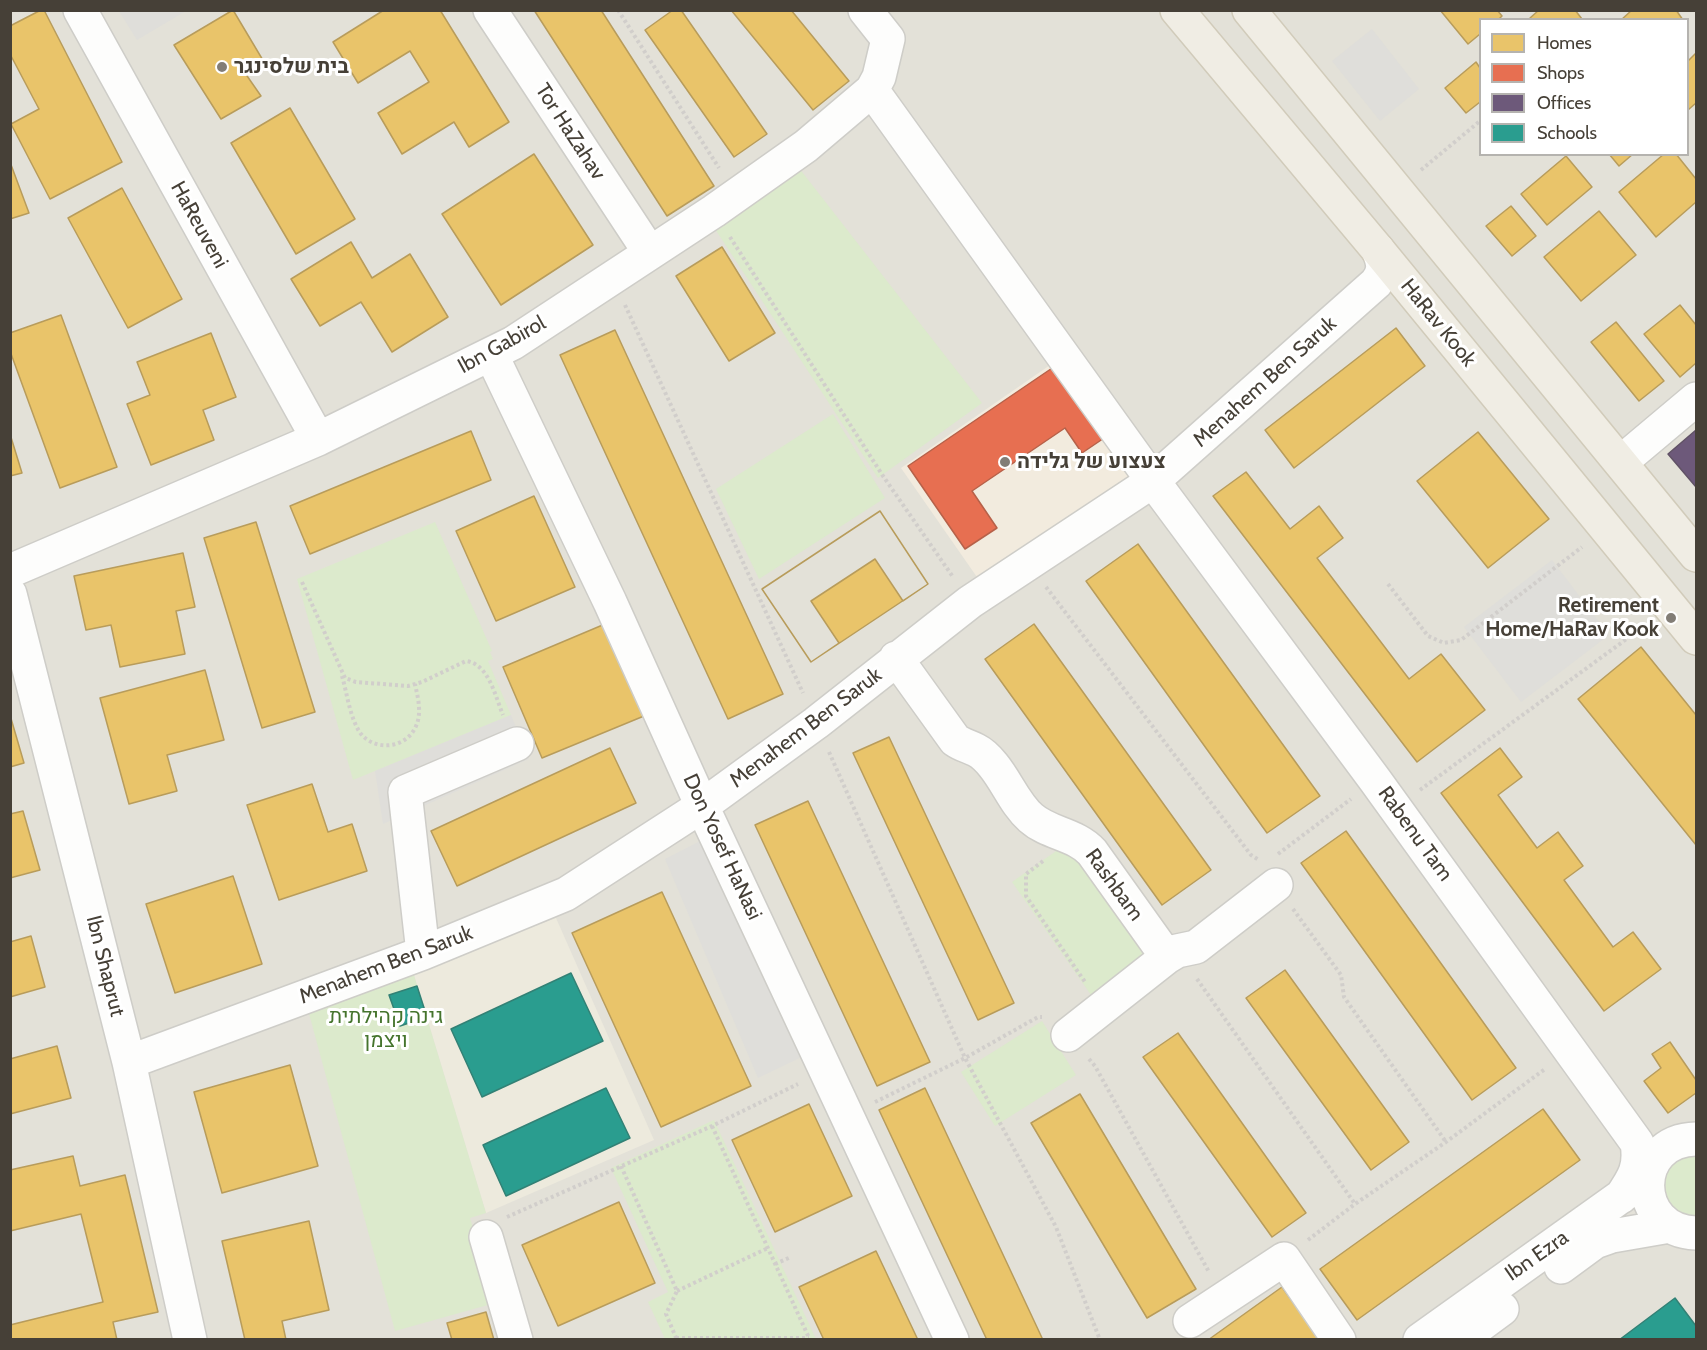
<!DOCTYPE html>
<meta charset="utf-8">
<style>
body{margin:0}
#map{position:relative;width:1707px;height:1350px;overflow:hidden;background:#f0efeb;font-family:Cabin,sans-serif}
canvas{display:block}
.frame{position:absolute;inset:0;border:12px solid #464037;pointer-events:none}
.legend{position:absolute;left:1479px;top:18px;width:210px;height:138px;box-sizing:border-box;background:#fff;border:2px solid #b5b3af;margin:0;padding:8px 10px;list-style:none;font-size:18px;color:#464037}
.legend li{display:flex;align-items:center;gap:12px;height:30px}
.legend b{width:30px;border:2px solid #b5b3af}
</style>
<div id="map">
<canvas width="1707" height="1350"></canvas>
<div class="frame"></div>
<ul class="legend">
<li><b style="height:16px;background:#e9c46a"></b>Homes</li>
<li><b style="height:16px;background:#e76f51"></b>Shops</li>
<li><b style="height:16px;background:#6d597a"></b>Offices</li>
<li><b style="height:16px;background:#2a9d8f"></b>Schools</li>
</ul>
</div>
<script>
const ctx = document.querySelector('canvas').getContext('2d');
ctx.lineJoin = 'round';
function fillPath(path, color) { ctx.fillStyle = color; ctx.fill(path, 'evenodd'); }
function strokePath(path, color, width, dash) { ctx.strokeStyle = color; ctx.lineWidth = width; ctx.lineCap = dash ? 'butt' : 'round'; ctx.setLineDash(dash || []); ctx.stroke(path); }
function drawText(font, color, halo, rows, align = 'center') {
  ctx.font = font + ' Cabin,Heebo,sans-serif'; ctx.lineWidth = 6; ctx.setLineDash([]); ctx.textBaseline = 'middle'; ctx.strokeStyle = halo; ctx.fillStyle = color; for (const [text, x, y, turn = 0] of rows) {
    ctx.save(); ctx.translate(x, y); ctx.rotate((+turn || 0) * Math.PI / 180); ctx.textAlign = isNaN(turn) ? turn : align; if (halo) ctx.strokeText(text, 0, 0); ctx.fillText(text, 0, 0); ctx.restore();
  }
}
const residential = new Path2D(`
 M11 11H1696V1339H11ZM1480 20H1688V154H1480Z`);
const commercial = new Path2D(`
 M1066 354 1144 465 979 580 901 468Z`);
const education = new Path2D(`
 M556 918 654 1140 486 1213 413 972Z`);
const green = new Path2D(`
 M799 168 982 403 878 478 715 229Z
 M833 414 885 498 759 579 716 489Z
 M435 522 492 651 490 652 493 659 488 661 511 715 353 780 297 579Z
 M1059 849H1083L1154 952 1091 995 1012 882Z
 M413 972 486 1213 470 1218 495 1303 395 1331 308 1010Z
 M1042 1021 1076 1075 995 1126 961 1072Z
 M714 1120 816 1339H665L648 1302 668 1292 611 1168Z
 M1696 1154V1217L1689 1218 1665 1205 1663 1170 1669 1162Z`);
const parking = new Path2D(`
 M119 11H186L137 40Z
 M1372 29 1419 89 1380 121 1332 61Z
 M1552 560 1609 635 1521 702 1464 627Z
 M511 715 529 759 383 824 375 771Z
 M710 836 808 1054 758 1078 665 859Z`);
const homes = new Path2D(`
 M41 10H44L122 162 50 199 11 124 39 109 10 54V26Z
 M233 10 264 62 245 73 261 96 221 119 174 45Z
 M384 10H440L509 122 469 147 454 122 402 154 378 113 429 82 410 51 358 83 333 42Z
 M534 10H601L714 186 667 216Z
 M673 10H681L767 134 734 157 645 30Z
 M731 10H791L849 81 813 110Z
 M1440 10H1497L1502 16 1498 20H1480V34L1468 44Z
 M1539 10H1575L1582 19 1531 20 1530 18Z
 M1632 10H1676L1683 20H1621Z
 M1696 53V103L1688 110V61Z
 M1476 62 1480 68V102L1466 113 1445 88Z
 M290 108 355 219 296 254 231 143Z
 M534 154 593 245 501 305 442 214Z
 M1609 154H1633L1619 166Z
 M1664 154H1676L1696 179V202L1656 237 1619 192Z
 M1566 156 1592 187 1547 225 1521 194Z
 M10 162 29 213 10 219Z
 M122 188 182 299 128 328 68 218Z
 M1511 206 1536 236 1512 256 1486 226Z
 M1599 211 1636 255 1581 301 1544 257Z
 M351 242 372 278 410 254 448 317 392 352 361 302 320 326 291 279Z
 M722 247 775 333 729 361 676 276Z
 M1680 305 1696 325V363L1680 377 1644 334Z
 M61 315 117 467 60 488 10 351V333Z
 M1616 322 1664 381 1639 401 1591 342Z
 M1396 328 1425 366 1294 468 1265 430Z
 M615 330 783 694 728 719 560 355Z
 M211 333 236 397 203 410 214 440 151 465 127 404 150 395 137 362Z
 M471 431 491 480 310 554 290 506Z
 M1478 432 1549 519 1488 568 1417 481Z
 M10 434 22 473 10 476Z
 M1246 472 1290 529 1319 506 1343 538 1317 558 1409 679 1441 654 1485 710 1417 762 1213 496Z
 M534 496 575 587 496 621 456 531Z
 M880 511 928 584 903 601 875 559 811 601 839 643 811 662 762 589Z
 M880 511 928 584 811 662 762 589Z
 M256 522 315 712 262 728 204 538Z
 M1138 544 1320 796 1267 833 1086 581Z
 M183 553 195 607 176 611 185 654 120 667 111 625 86 630 74 576Z
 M605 624 644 716 542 758 503 667Z
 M1034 624 1211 870 1162 905 985 659Z
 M1641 647 1696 715V845L1578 699Z
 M205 670 224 740 167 755 177 791 129 804 100 698Z
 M10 715 24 763 10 767Z
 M889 737 1014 1003 978 1020 853 753Z
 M610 748 636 803 457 886 431 831Z
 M1500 748 1522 777 1498 795 1537 848 1558 832 1583 866 1564 880 1613 947 1633 932 1661 969 1604 1011 1441 793Z
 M312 784 328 832 352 824 367 871 279 900 247 805Z
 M808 801 930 1062 877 1086 755 825Z
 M23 811 40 870 10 878V814Z
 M1346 831 1516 1068 1472 1100 1301 863Z
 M233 876 262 964 175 993 146 904Z
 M662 892 751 1086 661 1127 572 933Z
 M31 936 45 987 10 997V942Z
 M1285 970 1409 1142 1371 1170 1246 998Z
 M1178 1033 1306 1213 1272 1237 1143 1057Z
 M1670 1042 1696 1080V1093L1668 1113 1644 1081 1661 1068 1652 1054Z
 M57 1046 71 1098 10 1114V1059Z
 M290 1065 318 1166 222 1193 194 1092Z
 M925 1088 1043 1340H987L879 1110Z
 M1080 1094 1196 1289 1147 1318 1031 1123Z
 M809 1104 852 1196 775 1232 732 1140Z
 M1543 1109 1580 1160 1357 1320 1320 1269Z
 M73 1156 80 1186 125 1175 158 1312 113 1322 117 1340H10V1325L103 1302 81 1214 10 1231V1170Z
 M619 1202 655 1283 558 1326 522 1245Z
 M309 1221 329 1310 282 1321 286 1340H245L222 1241Z
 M876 1251 918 1340H824L799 1287Z
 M1282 1287 1320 1340H1208Z
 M486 1312 494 1340H452L447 1323Z`);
const shops = new Path2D(`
 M1064 360 1113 432 1082 453 1065 428 972 491 997 528 965 549 908 466Z`);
const offices = new Path2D(`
 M1696 430V487L1668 454Z`);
const schools = new Path2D(`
 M571 973 603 1041 482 1097 451 1029Z
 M417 986 427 1017 400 1026 389 995Z
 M606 1088 630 1138 506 1196 483 1145Z
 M1675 1298 1696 1326V1340H1619Z`);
const path = new Path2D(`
 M618 10 719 168
 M1421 170 1480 121
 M730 237 883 476 953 577
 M625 305 803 693
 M302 582 345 678 356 682 408 686 422 682 466 661C489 664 495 696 503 715
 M1388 584 1428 636 1444 643 1461 640 1582 547
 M1046 587 1251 855 1259 860
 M342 676C347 693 350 719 361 734 376 752 407 748 416 726 422 713 418 698 415 684
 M829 752 965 1058 1056 1227 1100 1340
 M1420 790 1647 624
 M1278 854 1351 799
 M1043 861 1026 874V896L1085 982
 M1293 909 1341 975 1344 997 1446 1142
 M1197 979 1355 1204
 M1089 1059 1095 1066 1209 1272
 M875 1102 965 1058 1038 1017H1042
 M712 1126 810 1340
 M621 1166 677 1291 666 1314 677 1340
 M507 1217 712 1126 798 1084
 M1308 1240 1355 1204 1446 1142 1545 1069
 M775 1264 791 1257
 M677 1291 768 1248
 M676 1338H809`);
const minor = new Path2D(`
 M80 10 318 439
 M490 10 650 253
 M872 90 1153 481 1375 780 1637 1143C1641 1167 1634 1178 1621 1197
 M491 354 610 602 702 806 952 1340
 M1621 462 1696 399
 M10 571 318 439 513 343 714 211 806 146 872 90 879 77 888 39 865 10
 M10 594 129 1062 190 1340
 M896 658 955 740C962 745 968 746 976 750 982 753 989 760 993 765 1007 782 1015 804 1031 818 1049 834 1076 834 1092 852L1167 957
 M423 953 405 792 517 744
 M1068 1035 1167 957 1177 951 1196 947 1276 885
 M129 1062 423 953 566 894 702 806 816 723 970 602 1153 481 1376 283C1385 272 1384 263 1378 250
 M1696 1139C1631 1140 1632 1231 1696 1233
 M486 1237 516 1340
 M1561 1267 1595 1242 1612 1236 1670 1226
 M1190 1321 1284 1259 1339 1340
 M1420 1340 1637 1185
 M1460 1340 1502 1309`);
const major = new Path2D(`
 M1177 10 1378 250 1696 638
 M1249 10 1696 555`);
const markers = [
 [222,67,6,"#827d76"],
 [1005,462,6,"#827d76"],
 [1671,618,6,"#827d76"]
];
const poiNames = [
 ["בית שלסינגר",234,67],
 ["צעצוע של גלידה",1017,462],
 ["Retirement",1659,606,"right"],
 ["Home/HaRav Kook",1659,630,"right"]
];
const streetNames = [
 ["Tor HaZahav",570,132,57],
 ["HaReuveni",199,225,61],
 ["HaRav Kook",1438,323,51],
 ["Ibn Gabirol",502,345,-29],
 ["Menahem Ben Saruk",1265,382,-42],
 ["Menahem Ben Saruk",806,728,-37],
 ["Rabenu Tam",1415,834,54],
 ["Don Yosef HaNasi",722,847,65],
 ["Rashbam",1114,885,54],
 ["Menahem Ben Saruk",386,965,-21],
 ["Ibn Shaprut",105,966,76],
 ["Ibn Ezra",1537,1256,-35]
];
const parkNames = [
 ["גינה קהילתית",386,1017],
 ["ויצמן",386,1041]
];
fillPath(residential, '#e3e1d8');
fillPath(commercial, '#f2ebde');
fillPath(education, '#edeadd');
fillPath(green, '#dceacc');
fillPath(parking, '#dfdeda');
fillPath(homes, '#e9c46a');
strokePath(homes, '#b89c5b', 1.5);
fillPath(shops, '#e76f51');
strokePath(shops, '#b76149', 1.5);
fillPath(offices, '#6d597a');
strokePath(offices, '#615266', 1.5);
fillPath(schools, '#2a9d8f');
strokePath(schools, '#328175', 1.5);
strokePath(minor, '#cecdc8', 36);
strokePath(major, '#d1cbba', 36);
strokePath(path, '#d1cecb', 4, [3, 3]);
strokePath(minor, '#fdfdfc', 33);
strokePath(major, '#f0ede4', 33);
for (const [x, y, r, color] of markers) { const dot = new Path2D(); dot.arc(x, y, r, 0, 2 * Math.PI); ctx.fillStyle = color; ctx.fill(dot); strokePath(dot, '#fff', 2); }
drawText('bold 21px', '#464037', '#fff', poiNames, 'left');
drawText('21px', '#464037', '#fff', streetNames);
drawText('21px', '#45742d', '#fff', parkNames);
</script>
